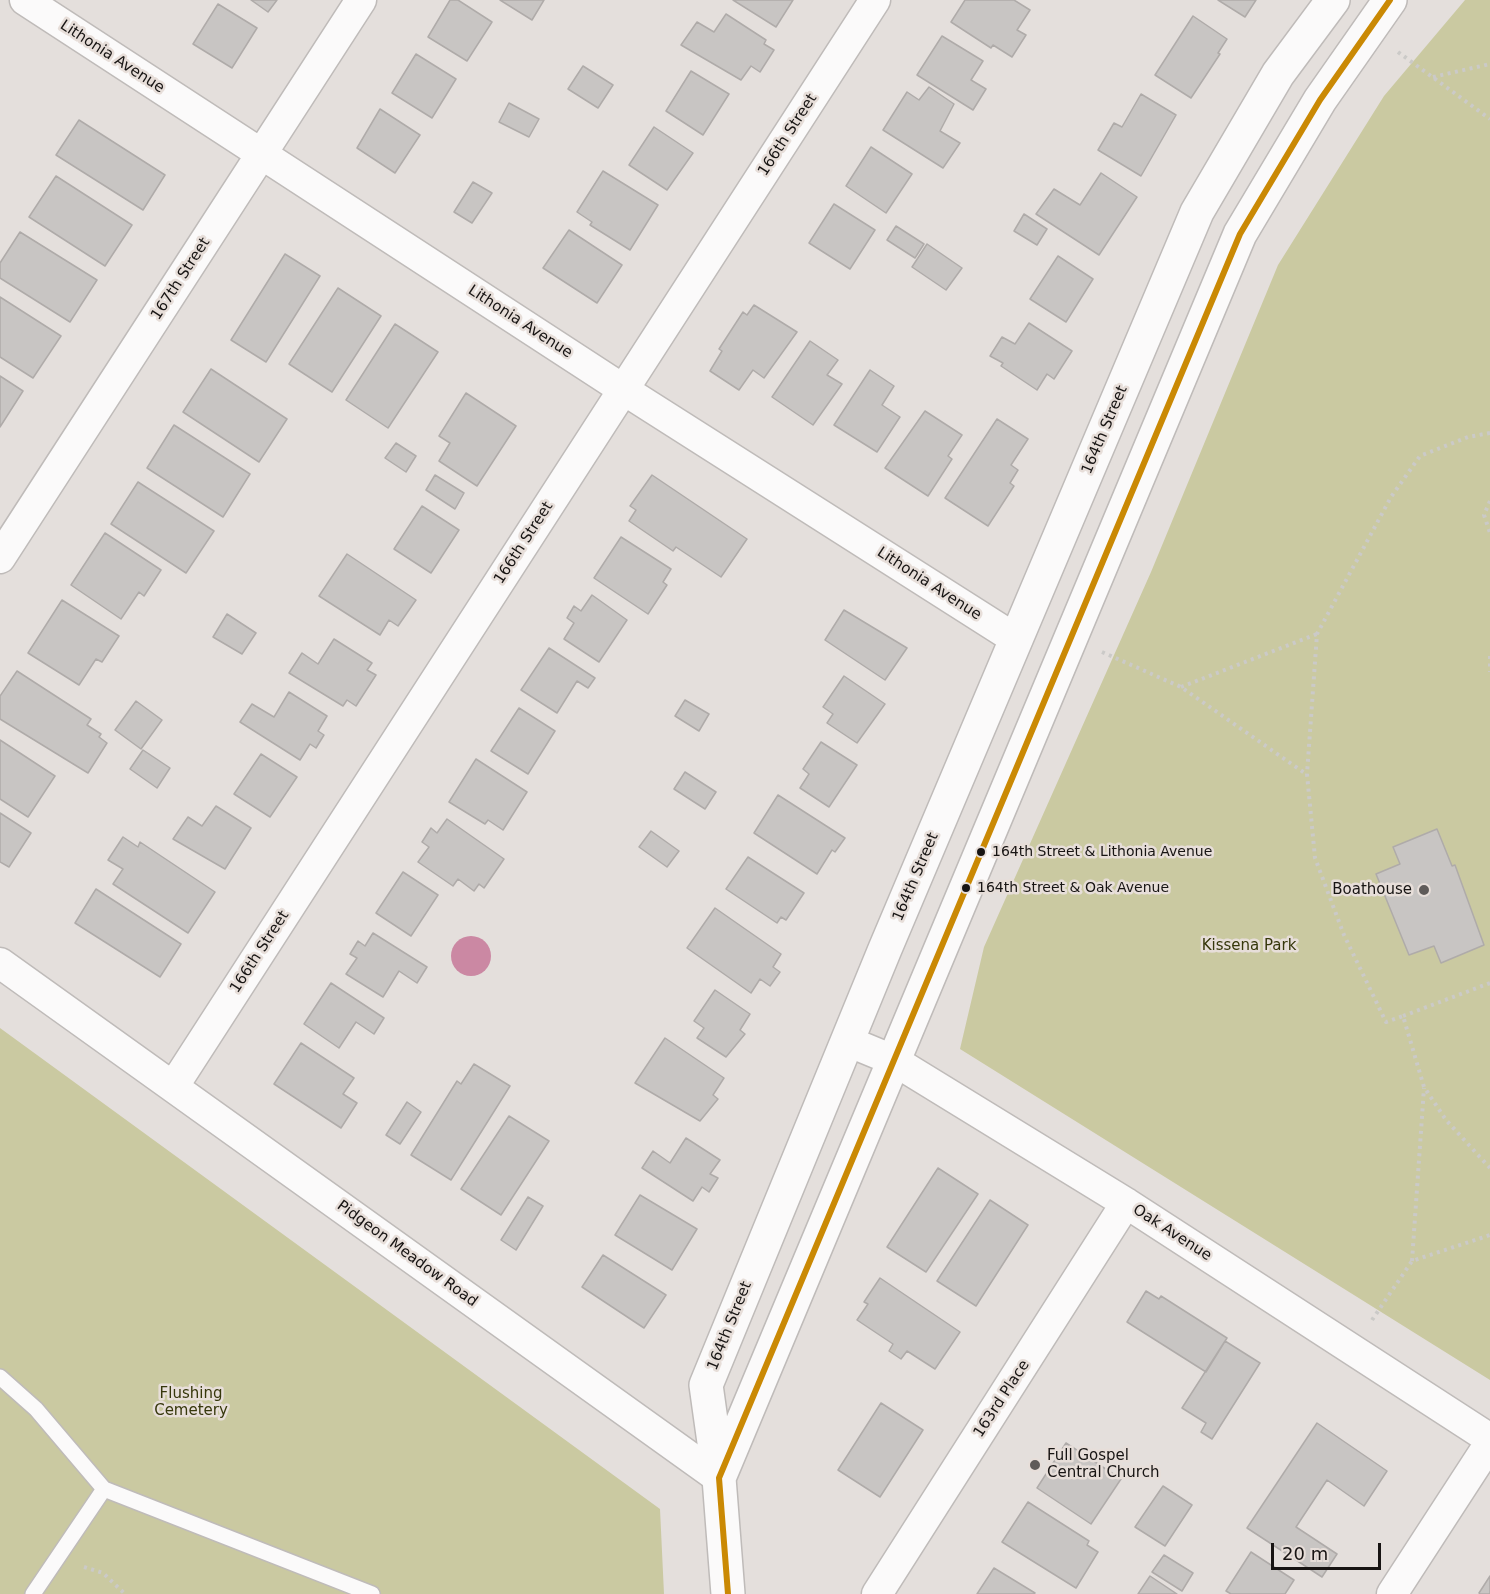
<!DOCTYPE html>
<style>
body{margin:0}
#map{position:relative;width:1490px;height:1594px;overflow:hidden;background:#e4dfdc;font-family:"DejaVu Sans",sans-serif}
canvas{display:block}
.scale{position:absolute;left:1271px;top:1543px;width:110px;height:27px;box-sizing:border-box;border:3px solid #171413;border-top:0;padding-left:8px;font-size:18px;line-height:21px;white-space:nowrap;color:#171413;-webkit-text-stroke:4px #e7ded9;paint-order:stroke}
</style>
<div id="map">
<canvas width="1490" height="1594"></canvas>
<div class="scale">20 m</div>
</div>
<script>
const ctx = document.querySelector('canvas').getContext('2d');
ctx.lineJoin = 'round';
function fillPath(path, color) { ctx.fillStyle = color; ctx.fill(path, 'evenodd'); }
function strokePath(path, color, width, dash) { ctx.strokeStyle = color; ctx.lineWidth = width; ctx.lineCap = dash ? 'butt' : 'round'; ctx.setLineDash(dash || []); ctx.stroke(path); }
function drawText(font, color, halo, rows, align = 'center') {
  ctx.font = font + ' "DejaVu Sans",sans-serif'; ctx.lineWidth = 5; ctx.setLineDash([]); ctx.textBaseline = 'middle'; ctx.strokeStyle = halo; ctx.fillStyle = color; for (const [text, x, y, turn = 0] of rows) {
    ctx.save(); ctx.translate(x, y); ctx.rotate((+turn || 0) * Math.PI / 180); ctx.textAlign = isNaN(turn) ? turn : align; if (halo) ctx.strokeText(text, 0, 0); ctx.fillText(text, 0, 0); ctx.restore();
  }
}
const green = new Path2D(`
 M1465 0H1490V1380L960 1049 984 947 1151 572 1278 265 1384 96Z
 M0 1028 660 1509 664 1594H0Z`);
const water = new Path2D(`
 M451 956a20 20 0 1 1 40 0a20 20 0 1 1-40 0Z`);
const building = new Path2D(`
 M251 0H277L268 12Z
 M450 0H458L492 22 467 61 428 37Z
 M500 0H544L532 20Z
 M733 0H793L776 27Z
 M965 0H1014L1030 10 1017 30 1026 35 1012 57 993 45 991 48 951 22Z
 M1218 0H1256L1245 17Z
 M218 4 257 28 232 68 193 44Z
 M726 14 766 40 764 44 774 50 760 72 751 66 741 80 681 45 697 22 714 32Z
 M1193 16 1227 39 1218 53 1220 54 1191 98 1155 75Z
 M942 36 983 61 971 80 986 89 973 110 917 75Z
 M416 54 456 79 432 118 392 93Z
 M583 66 613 85 598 108 568 89Z
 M691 71 729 94 703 135 666 111Z
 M929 87 954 104 940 131 960 143 943 168 883 130 907 92 919 100Z
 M1141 94 1176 115 1141 176 1098 150 1114 123 1122 127Z
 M509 103 539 119 529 137 499 122Z
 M380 109 420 135 395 173 357 148Z
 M79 120 165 175 143 210 56 155Z
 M654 127 693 153 667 190 629 165Z
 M871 147 912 174 886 213 846 186Z
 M603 171 658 205 630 250 590 225 592 222 577 212Z
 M1101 173 1137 197 1099 255 1036 214 1054 189 1080 205Z
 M56 176 132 225 105 266 29 217Z
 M473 182 492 193 472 223 454 212Z
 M834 204 875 230 850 269 809 243Z
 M1024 214 1047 229 1037 245 1014 231Z
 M896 226 924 244 915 258 887 240Z
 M569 230 622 265 597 303 543 268Z
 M20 232 97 280 70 322 0 278V263Z
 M927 244 962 268 946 290 912 267Z
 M285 254 320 276 266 362 231 340Z
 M1058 256 1093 279 1066 322 1030 299Z
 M338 288 381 316 332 392 289 364Z
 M0 297 61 336 33 378 0 357Z
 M754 305 797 332 764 378 753 370 739 390 710 371 722 351 719 349 743 312 747 315Z
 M1029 323 1072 351 1054 379 1047 374 1037 390 1001 366 1003 363 990 356 1002 337 1015 344Z
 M395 324 438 352 388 428 346 400Z
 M810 341 838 360 827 375 842 384 813 425 772 397Z
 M211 369 287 419 259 462 183 412Z
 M870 370 894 386 882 405 900 417 877 452 834 425Z
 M0 376 23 391 0 427Z
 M466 393 516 426 477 486 439 461 450 443 439 436Z
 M925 411 962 435 948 456 952 459 928 496 885 468Z
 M997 419 1028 439 1011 465 1018 470 1010 483 1014 486 988 526 945 498Z
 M174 425 250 474 223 517 147 468Z
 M396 443 416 456 406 472 385 458Z
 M435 475 464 493 455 509 426 490Z
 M652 475 747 539 721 577 676 547 673 551 629 521 636 510 630 506Z
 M138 482 214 531 186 573 111 524Z
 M422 506 459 530 431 573 394 549Z
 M105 533 161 570 144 596 139 592 121 619 71 585Z
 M621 537 671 569 663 582 667 585 648 614 594 578Z
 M347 554 416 600 398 626 389 620 380 635 319 596Z
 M592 595 627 620 599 662 564 639 574 623 567 618 574 606 581 611Z
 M62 600 119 636 102 662 96 659 79 685 28 653Z
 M844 610 907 648 885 680 825 640Z
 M227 614 256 633 242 654 213 637Z
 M334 639 372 663 367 670 376 675 356 706 347 700 343 706 289 673 302 653 318 664Z
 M549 648 595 678 588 688 577 681 557 713 521 690Z
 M17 671 91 719 87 725 101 734 99 737 107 743 88 773 0 719V696Z
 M844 676 885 704 857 743 827 723 833 714 823 707Z
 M289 692 327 716 318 731 324 735 316 748 310 744 300 760 240 722 252 704 274 717Z
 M685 700 709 714 699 731 675 716Z
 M136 701 162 720 141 749 115 730Z
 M519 708 555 731 528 774 491 751Z
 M0 740 55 776 28 817 0 799Z
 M821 742 857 765 829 807 800 788 809 774 803 769Z
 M143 750 170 768 157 788 130 769Z
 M261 754 297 777 270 817 234 794Z
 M476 759 527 792 503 830 488 820 485 824 449 802Z
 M685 772 716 792 705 809 674 789Z
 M778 795 845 838 835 852 832 850 817 874 754 833Z
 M216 806 251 828 225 869 173 839 188 817 202 826Z
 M0 813 31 833 9 867 0 862Z
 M447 819 504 859 484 888 479 884 474 891 458 879 453 886 418 862 429 847 422 842 431 828 437 833Z
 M1437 829 1452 866 1455 865 1484 945 1441 963 1434 946 1409 955 1376 874 1400 864 1393 847Z
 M651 831 679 851 667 867 639 847Z
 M123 837 138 847 140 842 215 892 188 933 113 884 123 869 108 860Z
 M748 857 804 893 786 920 781 917 777 923 726 889Z
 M403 872 438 895 411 936 376 913Z
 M96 889 181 944 160 977 75 923Z
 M715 908 781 954 773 967 780 972 770 986 760 979 751 993 687 948Z
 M373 933 427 967 417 983 399 971 383 997 346 974 357 958 350 954 358 941 365 946Z
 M331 983 384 1018 374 1034 356 1022 339 1048 304 1024Z
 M715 990 750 1014 740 1030 745 1034 726 1057 697 1038 704 1028 694 1021Z
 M665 1038 724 1078 713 1095 718 1099 700 1121 635 1083Z
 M301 1043 354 1078 343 1094 357 1103 341 1128 274 1084Z
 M474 1064 510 1086 451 1180 411 1155 457 1081 461 1084Z
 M407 1102 421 1112 400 1144 386 1135Z
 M509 1116 549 1141 501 1215 461 1189Z
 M686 1138 720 1160 710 1174 718 1178 709 1192 702 1187 693 1201 642 1168 653 1151 670 1163Z
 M938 1168 978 1194 926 1272 887 1247Z
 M640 1195 697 1229 672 1270 615 1235Z
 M528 1197 543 1206 516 1250 501 1240Z
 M990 1200 1028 1225 976 1306 937 1281Z
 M603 1255 666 1295 644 1328 582 1287Z
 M880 1278 960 1332 935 1369 907 1351 901 1359 889 1351 893 1344 857 1320 868 1304 864 1302Z
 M1146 1291 1159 1299 1161 1296 1227 1338 1206 1372 1127 1322Z
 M1225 1341 1260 1363 1212 1439 1201 1432 1206 1423 1182 1408Z
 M881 1403 923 1430 880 1497 838 1470Z
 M1317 1423 1387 1471 1364 1506 1327 1480 1296 1527 1337 1554 1322 1577 1247 1528Z
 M1066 1443 1121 1479 1091 1524 1037 1488Z
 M1163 1486 1192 1505 1165 1546 1135 1527Z
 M1028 1502 1089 1541 1087 1545 1098 1552 1076 1588 1002 1542Z
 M1251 1552 1294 1580 1285 1594H1231L1226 1591Z
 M1164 1555 1193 1573 1182 1591 1152 1572Z
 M994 1568 1035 1593 1034 1594H977Z
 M1150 1576 1177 1594H1138Z
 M1490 1576V1594H1480L1479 1593Z`);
const path = new Path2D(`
 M1398 52 1490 119
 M1433 77 1490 64
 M1490 433 1468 437 1420 456 1391 497 1317 634 1307 774 1315 858 1344 935 1386 1022 1403 1016 1424 1087 1446 1120 1490 1168
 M1490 501 1484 515 1490 533
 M1102 652 1181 687 1306 774
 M1490 656V672
 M1181 687 1317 634
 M1403 1016 1490 983
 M1412 1261 1424 1088
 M1372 1320 1412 1261 1490 1235
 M84 1567 103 1573 125 1594`);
const service = new Path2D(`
 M0 1377 36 1409 104 1489 372 1594
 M33 1594 104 1489`);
const minor = new Path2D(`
 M25 0 624 390 1017 640
 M0 558 361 0
 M0 963 719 1478
 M847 1041 893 1060 1126 1203 1490 1439
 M173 1087 875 0
 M877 1594 1126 1203
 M1392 1594 1490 1443`);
const tertiary = new Path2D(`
 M719 1478 1240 234 1320 100 1390 0
 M728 1594 719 1478 706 1385 885 949 1197 212 1278 74 1333 0`);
const bus1 = new Path2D(`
 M728 1594 719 1478 1240 234 1320 100 1390 0`);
const markers = [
 [981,852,5,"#171413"],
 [966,888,5,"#171413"],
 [1424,890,6,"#5f5b59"],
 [1035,1465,6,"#5f5b59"]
];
const busNames = [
 ["164th Street & Lithonia Avenue",992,852],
 ["164th Street & Oak Avenue",977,888]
];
const streetNames = [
 ["Lithonia Avenue",112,57,33],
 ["166th Street",788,135,-57],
 ["167th Street",181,279,-57],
 ["Lithonia Avenue",520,322,33],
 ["164th Street",1105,430,-67],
 ["166th Street",524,543,-57],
 ["Lithonia Avenue",929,584,33],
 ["164th Street",916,877,-67],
 ["166th Street",260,952,-57],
 ["Oak Avenue",1172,1233,33],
 ["Pidgeon Meadow Road",407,1254,36],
 ["164th Street",730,1326,-68],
 ["163rd Place",1002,1399,-57]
];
const poiNames = [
 ["Boathouse",1412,890],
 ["Full Gospel",1047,1456,"left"],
 ["Central Church",1047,1473,"left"]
];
const parkNames = [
 ["Kissena Park",1249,946],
 ["Flushing",191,1394],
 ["Cemetery",191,1411]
];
fillPath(green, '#cac9a1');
fillPath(water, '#cb88a3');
fillPath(building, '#c8c5c3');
strokePath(building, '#afaba9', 1.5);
strokePath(service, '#bfbbb9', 18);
strokePath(minor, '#bfbbb9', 33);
strokePath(tertiary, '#bfbbb9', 36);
strokePath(path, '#cbcac8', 4, [3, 4.5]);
strokePath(service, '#fbfafa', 15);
strokePath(minor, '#fbfafa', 30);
strokePath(tertiary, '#fbfafa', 33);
strokePath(bus1, '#ca8904', 6);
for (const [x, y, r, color] of markers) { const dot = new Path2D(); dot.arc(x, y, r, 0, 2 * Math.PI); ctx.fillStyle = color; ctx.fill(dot); strokePath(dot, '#e7ded9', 2); }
drawText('14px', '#171413', '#e7ded9', busNames, 'left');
drawText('15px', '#171413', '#e7ded9', streetNames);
drawText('15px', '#171413', '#e7ded9', poiNames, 'right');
drawText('15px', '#36370b', '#e7ded9', parkNames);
</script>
